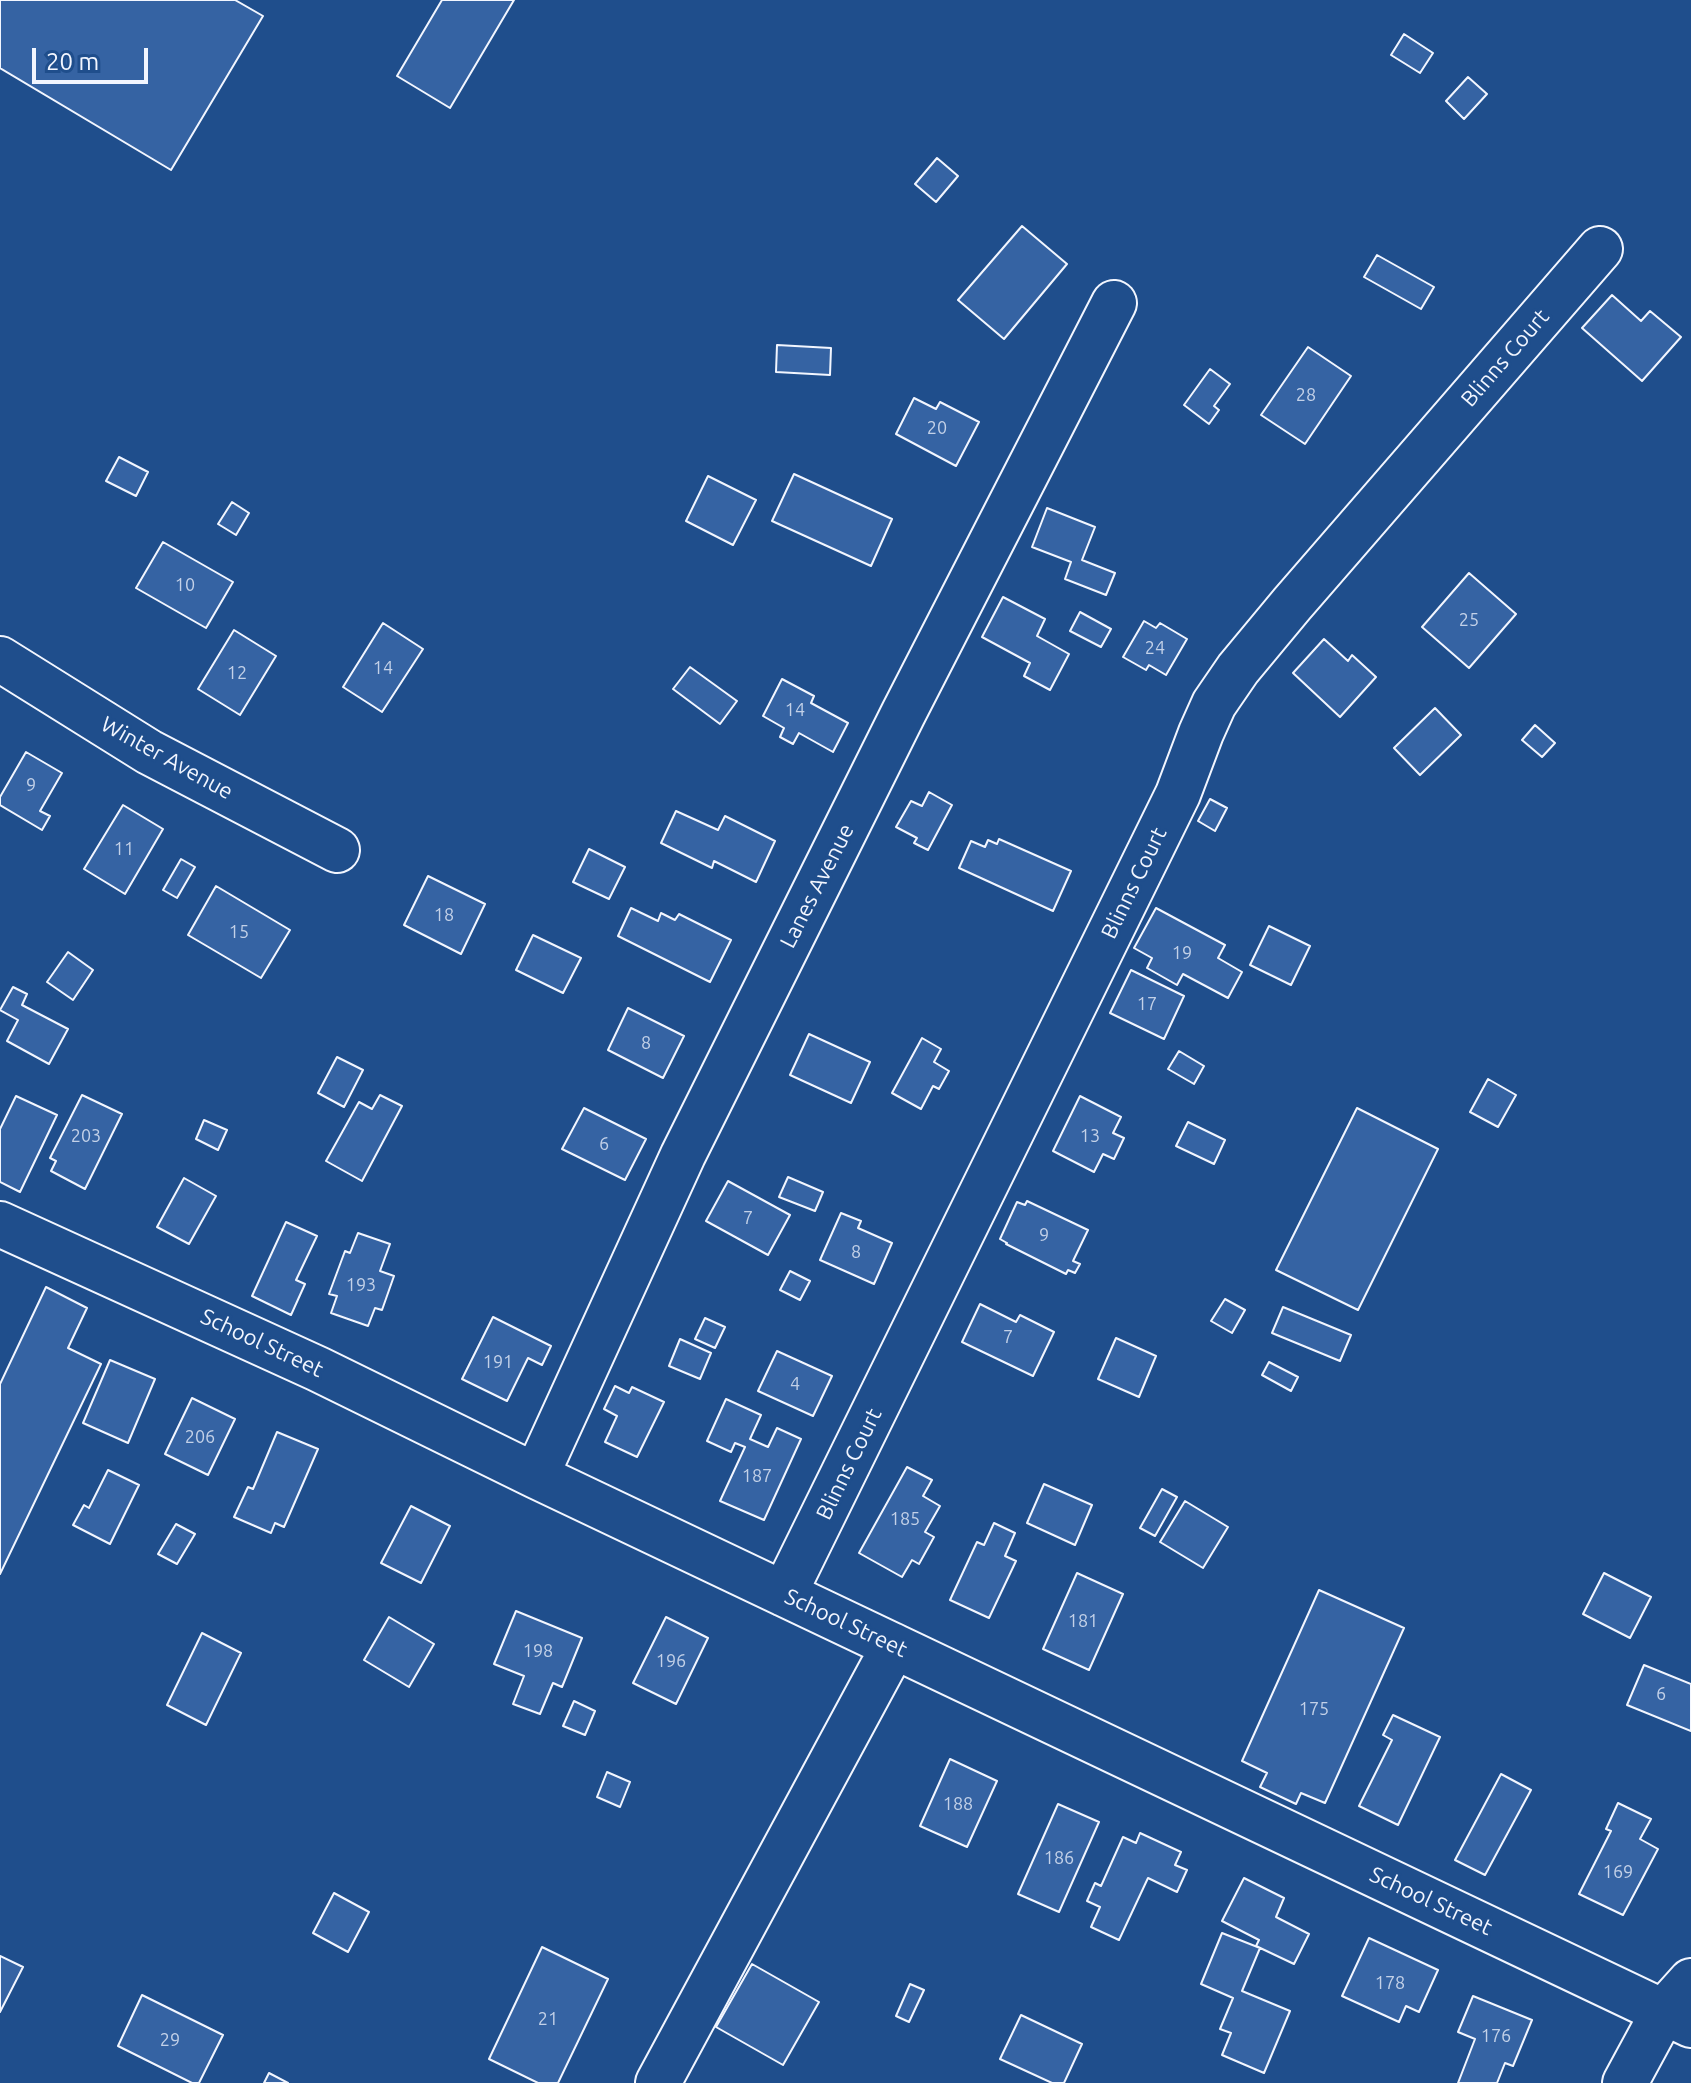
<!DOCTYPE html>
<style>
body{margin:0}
#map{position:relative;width:1691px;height:2083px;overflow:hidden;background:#1f4e8c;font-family:Ubuntu,sans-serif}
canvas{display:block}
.scale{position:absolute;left:32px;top:48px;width:116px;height:36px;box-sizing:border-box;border:4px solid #f2f6ff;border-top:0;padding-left:10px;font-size:24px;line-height:28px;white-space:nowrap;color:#f2f6ff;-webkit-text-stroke:6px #1f4e8c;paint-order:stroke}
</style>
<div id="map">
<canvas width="1691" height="2083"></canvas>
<div class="scale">20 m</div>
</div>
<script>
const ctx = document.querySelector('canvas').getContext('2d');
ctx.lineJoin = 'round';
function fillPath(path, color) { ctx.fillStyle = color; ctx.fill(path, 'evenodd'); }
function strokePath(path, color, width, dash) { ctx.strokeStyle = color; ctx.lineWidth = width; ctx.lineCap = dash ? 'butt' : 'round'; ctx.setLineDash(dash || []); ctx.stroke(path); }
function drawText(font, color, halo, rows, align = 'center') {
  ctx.font = font + ' Ubuntu,sans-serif'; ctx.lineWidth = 6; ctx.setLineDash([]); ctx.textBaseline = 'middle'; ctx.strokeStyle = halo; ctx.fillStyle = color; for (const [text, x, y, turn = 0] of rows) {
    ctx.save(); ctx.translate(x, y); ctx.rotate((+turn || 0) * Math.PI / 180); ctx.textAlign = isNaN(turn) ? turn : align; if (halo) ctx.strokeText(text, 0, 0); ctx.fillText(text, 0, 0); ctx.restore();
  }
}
const building = new Path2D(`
 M0 0H235L263 16 171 170 0 68Z
 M442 0H514L450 108 397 76Z
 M1404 34 1433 53 1420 73 1391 55Z
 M1468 77 1487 94 1464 119 1446 101Z
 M937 158 958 176 936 202 915 184Z
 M1022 226 1067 264 1004 339 958 300Z
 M1377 255 1434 287 1421 309 1364 277Z
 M1612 295 1641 321 1650 311 1681 337 1642 381 1582 328Z
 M777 345 831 348 830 375 776 372Z
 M1308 347 1351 376 1305 444 1261 415Z
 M1210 369 1230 384 1214 406 1219 410 1209 424 1184 405Z
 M914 398 936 409 940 402 979 422 956 466 896 434Z
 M119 457 148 472 136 496 106 481Z
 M794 474 892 519 871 566 772 521Z
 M708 476 756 500 733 545 686 521Z
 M232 502 249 513 236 535 218 524Z
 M1047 508 1095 527 1082 560 1115 573 1106 595 1065 579 1071 562 1032 547Z
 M163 542 233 582 206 628 136 588Z
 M1469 573 1516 614 1469 668 1422 627Z
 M1003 597 1045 619 1037 636 1069 654 1050 690 1024 676 1030 663 982 637Z
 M1080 612 1111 629 1101 647 1070 631Z
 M1144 621 1156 628 1160 623 1187 639 1166 675 1149 665 1146 670 1123 657Z
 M383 623 423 649 382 712 343 687Z
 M234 630 276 656 240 715 198 689Z
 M1324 639 1348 661 1352 655 1376 677 1340 717 1293 673Z
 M690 667 737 701 720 724 673 689Z
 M782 679 814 696 811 703 848 723 833 752 799 733 793 744 780 737 784 728 763 716Z
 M1435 708 1461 735 1420 775 1394 748Z
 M1535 725 1555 743 1542 757 1522 740Z
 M26 752 62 773 40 811 50 816 42 830 0 805V797Z
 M929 792 952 805 928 850 914 843 917 838 896 827 911 801 922 806Z
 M1210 799 1227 808 1215 831 1198 821Z
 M123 805 163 829 125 894 84 869Z
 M676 811 718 830 725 816 775 841 756 882 714 861 712 868 661 843Z
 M999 839 1071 871 1053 911 959 868 971 841 985 847 988 840 997 844Z
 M589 849 625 867 609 899 573 882Z
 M181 859 195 867 177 898 163 890Z
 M428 876 485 904 461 954 404 925Z
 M216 886 290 930 261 978 188 935Z
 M631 908 658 921 661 913 675 920 679 914 731 940 710 982 618 936Z
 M1156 908 1225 945 1218 958 1242 972 1228 998 1183 974 1177 985 1147 968 1152 958 1134 948Z
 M1269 926 1310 946 1291 985 1250 965Z
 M533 935 581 958 563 993 516 970Z
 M68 952 93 970 73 1000 47 982Z
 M1131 970 1184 996 1164 1039 1110 1013Z
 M13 987 27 994 22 1005 68 1029 49 1064 7 1041 18 1020 0 1010Z
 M628 1008 684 1036 663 1078 608 1050Z
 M809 1034 870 1062 851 1103 790 1075Z
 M922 1038 941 1049 934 1062 949 1071 939 1089 933 1086 921 1109 892 1093Z
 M1179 1051 1204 1066 1194 1084 1168 1069Z
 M337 1057 363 1070 344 1107 318 1093Z
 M1488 1079 1516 1095 1498 1127 1470 1112Z
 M82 1095 122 1114 85 1189 51 1171 56 1161 50 1158Z
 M380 1095 402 1106 362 1181 326 1161 359 1102 372 1109Z
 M16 1096 57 1115 20 1192 0 1182V1129Z
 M1080 1096 1121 1117 1113 1133 1124 1138 1114 1159 1103 1154 1094 1172 1053 1151Z
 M584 1108 646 1139 625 1180 562 1149Z
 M1357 1108 1438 1149 1358 1310 1276 1270Z
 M204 1120 227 1130 218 1150 196 1139Z
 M1188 1122 1225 1140 1214 1164 1176 1146Z
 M788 1177 823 1192 815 1211 779 1197Z
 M184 1178 216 1196 189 1244 157 1227Z
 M728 1181 790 1215 768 1255 706 1221Z
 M1027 1201 1088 1230 1073 1261 1080 1264 1075 1273 1068 1270 1066 1274 1006 1244 1007 1243 1000 1239 1017 1202 1025 1205Z
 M841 1213 861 1221 858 1228 892 1243 874 1284 820 1260Z
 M286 1222 317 1236 296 1280 305 1284 291 1315 252 1296Z
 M358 1233 390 1244 380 1271 394 1276 382 1310 375 1308 368 1326 331 1313 337 1296 329 1294 345 1251 350 1253Z
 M790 1271 810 1281 800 1300 780 1290Z
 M46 1287 87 1308 68 1348 101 1364 0 1574V1384Z
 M1225 1299 1245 1310 1232 1333 1211 1321Z
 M980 1304 1016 1322 1020 1315 1054 1332 1033 1376 962 1342Z
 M1283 1307 1351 1335 1340 1361 1272 1333Z
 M493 1317 551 1346 542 1365 528 1358 507 1401 462 1379Z
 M705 1318 725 1327 715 1348 695 1339Z
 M1116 1338 1156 1356 1139 1397 1098 1379Z
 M680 1339 711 1353 700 1379 669 1366Z
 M777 1351 832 1376 813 1416 758 1391Z
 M110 1360 155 1379 128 1443 83 1423Z
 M1269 1362 1298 1377 1291 1391 1262 1375Z
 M615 1386 629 1393 632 1387 664 1402 637 1457 605 1442 617 1416 604 1409Z
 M192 1398 235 1419 208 1475 165 1454Z
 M726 1399 761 1415 750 1439 768 1447 777 1428 801 1439 764 1520 720 1501 745 1447 735 1443 731 1452 707 1441Z
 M277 1432 318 1449 284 1527 275 1523 271 1533 234 1517 248 1487 253 1489Z
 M907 1467 932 1480 923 1496 940 1506 925 1532 934 1537 919 1564 912 1560 902 1577 859 1553Z
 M108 1470 139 1485 110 1544 73 1525 84 1505 89 1508Z
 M1044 1484 1092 1505 1075 1545 1027 1523Z
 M1162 1489 1177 1497 1155 1536 1140 1528Z
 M1185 1501 1228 1527 1203 1568 1160 1542Z
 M411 1506 450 1526 421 1583 381 1563Z
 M994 1523 1015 1533 1005 1556 1016 1561 989 1618 950 1600 977 1542 984 1545Z
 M176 1524 195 1534 177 1564 158 1554Z
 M1077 1573 1123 1594 1089 1670 1043 1649Z
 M1604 1573 1651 1597 1630 1638 1583 1614Z
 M1319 1590 1404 1628 1325 1803 1301 1793 1296 1804 1260 1787 1267 1773 1242 1761Z
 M516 1611 582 1638 562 1687 553 1683 540 1714 513 1704 524 1676 494 1664Z
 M389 1617 434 1644 409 1687 364 1660Z
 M666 1617 708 1638 676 1704 633 1683Z
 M202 1633 241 1653 206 1725 167 1705Z
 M1644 1665 1691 1684V1731L1627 1705Z
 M574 1701 595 1711 585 1735 563 1726Z
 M1393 1715 1440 1737 1398 1825 1359 1806 1392 1740 1383 1735Z
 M950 1759 997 1781 967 1847 920 1826Z
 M607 1772 630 1782 620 1807 597 1797Z
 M1501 1774 1531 1790 1485 1875 1455 1860Z
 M1618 1803 1651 1819 1640 1839 1658 1849 1623 1915 1579 1894 1611 1831 1606 1829Z
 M1058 1804 1099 1822 1059 1912 1018 1894Z
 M1140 1833 1181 1852 1175 1865 1187 1870 1177 1892 1148 1878 1119 1940 1091 1927 1100 1907 1087 1901 1095 1883 1101 1886 1123 1837 1136 1843Z
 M1244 1878 1284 1898 1276 1917 1309 1934 1294 1964 1256 1946 1259 1940 1222 1921Z
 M334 1893 369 1912 348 1952 313 1933Z
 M1222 1933 1260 1948 1242 1991 1290 2011 1264 2073 1222 2055 1231 2033 1220 2029 1233 1998 1201 1984Z
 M1369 1938 1438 1970 1419 2012 1406 2006 1399 2022 1342 1996Z
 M542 1947 608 1979 558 2083H538L489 2059Z
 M0 1956 23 1967 0 2012Z
 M752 1964 819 2002 783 2065 716 2027Z
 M910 1984 924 1990 909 2022 896 2016Z
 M142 1995 223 2035 199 2083H192L118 2046Z
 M1473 1996 1532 2020 1513 2066 1505 2063 1497 2083H1458L1475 2039 1458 2032Z
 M1021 2015 1082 2044 1064 2083H1052L1000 2059Z
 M269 2073 288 2083H264Z`);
const minor = new Path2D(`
 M0 659 149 752 337 850
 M0 1224 318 1369 536 1476 1691 2025
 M536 1476 683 1155 903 714 1114 303
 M784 1594 1178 794 1201 733 1214 704 1238 669 1292 604 1600 249
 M658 2083 894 1646
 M1625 2083 1664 2011 1691 1981`);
const numberNames = [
 ["28",1306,395],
 ["20",937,428],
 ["10",185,585],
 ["25",1469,620],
 ["24",1155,648],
 ["14",383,668],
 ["12",237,673],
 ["14",795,710],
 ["9",31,785],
 ["11",124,849],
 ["18",444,915],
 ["15",239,932],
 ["19",1182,953],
 ["17",1147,1004],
 ["8",646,1043],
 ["203",86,1136],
 ["13",1090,1136],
 ["6",604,1144],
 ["7",748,1218],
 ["9",1044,1235],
 ["8",856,1252],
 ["193",361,1285],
 ["7",1008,1337],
 ["191",498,1362],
 ["4",795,1384],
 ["206",200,1437],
 ["187",757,1476],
 ["185",905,1519],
 ["181",1083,1621],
 ["198",538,1651],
 ["196",671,1661],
 ["6",1661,1694],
 ["175",1314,1709],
 ["188",958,1804],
 ["186",1059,1858],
 ["169",1618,1872],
 ["178",1390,1983],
 ["21",548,2019],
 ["176",1496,2036],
 ["29",170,2040]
];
const streetNames = [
 ["Blinns Court",1505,358,-49],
 ["Winter Avenue",167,758,29],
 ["Blinns Court",1134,883,-64],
 ["Lanes Avenue",817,886,-63],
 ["School Street",262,1343,25],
 ["Blinns Court",849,1464,-64],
 ["School Street",846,1623,25],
 ["School Street",1431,1901,25]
];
fillPath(building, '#3563a3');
strokePath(building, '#f2f6ff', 2);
strokePath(minor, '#f2f6ff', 48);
strokePath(minor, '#1f4e8c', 44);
drawText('18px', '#c3d1e8', null, numberNames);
drawText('22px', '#f2f6ff', '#1f4e8c', streetNames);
</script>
